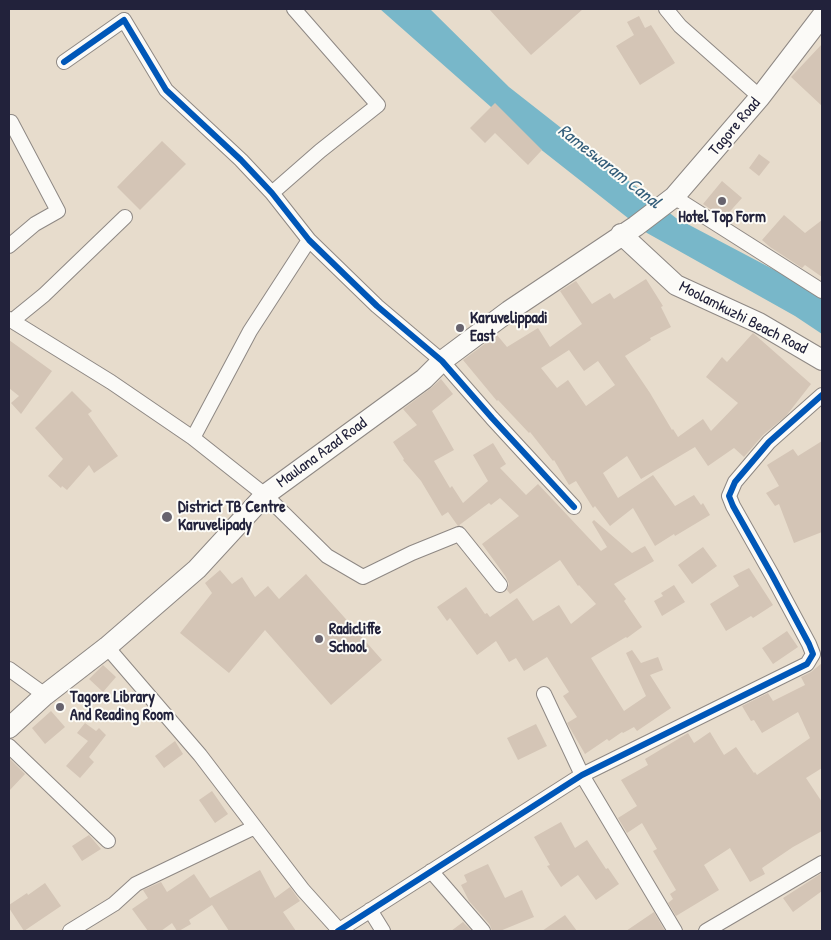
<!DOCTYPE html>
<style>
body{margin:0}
#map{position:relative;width:831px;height:940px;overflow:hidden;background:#e7dccc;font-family:"Patrick Hand",sans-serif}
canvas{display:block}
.frame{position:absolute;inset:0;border:10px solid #22223b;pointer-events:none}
</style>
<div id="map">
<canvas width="831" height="940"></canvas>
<div class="frame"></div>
</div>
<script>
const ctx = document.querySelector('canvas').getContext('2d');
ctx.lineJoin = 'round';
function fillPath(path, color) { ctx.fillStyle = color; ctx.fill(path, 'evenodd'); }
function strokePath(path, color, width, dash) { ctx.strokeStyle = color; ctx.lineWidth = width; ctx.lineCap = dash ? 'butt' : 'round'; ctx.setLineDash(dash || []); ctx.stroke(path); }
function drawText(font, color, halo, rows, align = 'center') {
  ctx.font = font + ' "Patrick Hand",sans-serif'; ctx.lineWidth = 4; ctx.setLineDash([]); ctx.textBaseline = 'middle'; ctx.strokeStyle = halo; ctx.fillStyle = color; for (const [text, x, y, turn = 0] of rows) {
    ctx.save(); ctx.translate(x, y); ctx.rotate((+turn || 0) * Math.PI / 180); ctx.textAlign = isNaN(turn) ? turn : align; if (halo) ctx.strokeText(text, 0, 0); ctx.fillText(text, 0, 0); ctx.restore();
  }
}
const water = new Path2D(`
 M380 9H430L509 87 676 218 822 295V334L795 316 647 233 525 137Z`);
const building = new Path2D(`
 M489 9H583L531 55Z
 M639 16 645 28 651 25 675 63 640 85 616 46 634 35 627 22Z
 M822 44V106L791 77Z
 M495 103 542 150 528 165 495 133 485 143 470 128Z
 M162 141 186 164 140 210 117 187Z
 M759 154 770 162 759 176 749 168Z
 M722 181 742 198 724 218 703 204Z
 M784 215 805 233 822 220V277L805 265 802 268 770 247 762 240Z
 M646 279 663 306 661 307 671 327 650 338 651 340 625 356 650 393 672 430 673 429 678 437 703 419 711 431 738 403 706 377 722 357 727 362 753 333 811 384 786 416 763 435 744 457 734 448 708 466 695 447 641 479 627 456 603 473 618 498 653 475 675 506 694 495 701 505 703 503 710 515 675 536 674 534 655 546 633 508 610 526 595 506 593 508 576 481 569 485 554 460 553 461 530 432 529 433 498 400 497 401 463 360 497 335 507 347 538 328 550 347 582 324 560 291 576 281 592 304 610 293 614 299ZM569 350 584 371 598 361 615 385 586 406 568 380 557 388 541 368Z
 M9 340 52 371 21 414 11 403 19 396 9 388Z
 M441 379 453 394 432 411 454 450 434 461 450 488 452 486 463 503 488 481 473 455 493 443 506 464 500 468 526 495 538 484 601 551 607 547 592 522 594 520 632 553 645 546 654 561 614 584 626 599 624 601 642 627 627 638 626 637 591 658 624 711 646 696 626 653 632 650 641 663 658 657 663 670 650 675 671 708 637 731 634 727 623 733 622 732 609 741 607 739 585 754 567 723 577 717 563 696 569 692 547 657 524 671 516 658 509 662 496 641 477 655 450 618 447 621 437 607 466 587 485 614 487 613 490 617 517 598 533 621 559 605 571 624 596 604 579 585 578 586 560 560 510 594 507 590 509 584 506 577 482 544 519 516 500 498 491 505 489 503 458 526 448 512 442 516 421 481 403 460 404 459 393 442 417 425 403 409 431 388Z
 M72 391 92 411 88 414 118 456 94 473 89 465 67 490 62 486 61 488 48 476 63 459 35 428Z
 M822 441V532L794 543 779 504 775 506 766 493 779 486 767 465 793 449 798 456Z
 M703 547 717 566 692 584 678 565Z
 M749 568 773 605 753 618 751 616 726 631 710 604 739 586 733 576Z
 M220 570 232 584 242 577 255 597 268 586 279 599 306 574 382 660 331 705 265 630 229 673 180 633 212 593 205 583Z
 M674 585 685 602 662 616 654 601 663 596 661 593Z
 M787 631 798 647 773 664 762 648Z
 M822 663V768L806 778 822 802V831L793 847 762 868 765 874 750 882 730 848 704 865 719 890 676 916 668 903 673 899 670 894 676 890 653 851 657 849 642 823 627 833 618 818 637 806 621 780 648 765 645 759 688 733 694 743 710 732 724 755 736 747 754 773 755 772 757 775 810 738 798 712 762 733 754 720 751 721 742 706 768 693 773 701 805 685 801 677 811 672Z
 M103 665 116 677 103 692 89 679Z
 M51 711 65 727 45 744 32 728Z
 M85 723 96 731 99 728 106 735 89 757 94 762 80 778 66 766 88 741 77 733Z
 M536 724 547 746 518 760 507 738Z
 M175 741 183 754 164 768 155 756Z
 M9 758 25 774 9 791Z
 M212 791 228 814 215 823 199 800Z
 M561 822 575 848 587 840 606 869 608 868 619 884 596 900 578 875 561 887 547 866 550 865 534 837Z
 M89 835 101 849 82 861 72 846Z
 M488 864 505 898 522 890 534 917 500 931H492L490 925 469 901 461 885 467 882 464 875Z
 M260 870 275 898 290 887 300 901 283 912 296 931H229L212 905 189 920 191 924 179 931H177L172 923 161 931H148L132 909 148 898 143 890 161 882 167 892 194 874 210 898Z
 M822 873V891L793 912 783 898Z
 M45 883 61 906 24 931 9 908V905L27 893 28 895Z
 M654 912 665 931H626Z
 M565 915 577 931H542Z
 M463 922 472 931H451Z`);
const street = new Path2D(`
 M666 9 680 26 760 97
 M64 62 124 20 166 90 241 160 272 193 309 240 377 306 442 361 492 418 574 507
 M272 193 320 151 378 105 294 9
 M674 197 822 291
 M9 246 35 224 58 211 11 122
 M9 319 111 382 193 438 265 495 327 556 363 577 412 553 459 534 500 585
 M12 321 44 295 125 217
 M193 438 250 331 309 240
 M107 647 200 755 303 890 339 930
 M9 669 45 695
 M544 694 582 775 675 931
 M9 746 108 841
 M431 871 483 931
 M370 910 383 931
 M70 931 114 904 136 884 255 827
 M338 931 582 775 807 664 813 654 809 644 772 575 733 506 729 496 735 482 769 442 822 395
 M706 931 822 863`);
const secondary = new Path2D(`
 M621 234 676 285 759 323 822 360
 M9 728 45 695 107 647 197 569 265 495 424 379 442 361 509 311 636 226 674 197 760 97 822 16`);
const cycleway = new Path2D(`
 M64 62 124 20 166 90 241 160 272 193 309 240 377 306 442 361 492 418 574 507
 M338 931 582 775 807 664 813 654 809 644 772 575 733 506 729 496 735 482 769 442 822 395`);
const markers = [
 [722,201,5,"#67636e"],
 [460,328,5,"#67636e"],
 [167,517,6,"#67636e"],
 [319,639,5,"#67636e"],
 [60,707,5,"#67636e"]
];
const streetNames = [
 ["Tagore Road",735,127,-50],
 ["Moolamkuzhi Beach Road",743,318,27],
 ["Maulana Azad Road",322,453,-36]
];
const poiNames = [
 ["Hotel Top Form",722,218,"center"],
 ["Karuvelippadi",470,319],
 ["East",470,337],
 ["District TB Centre",178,508],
 ["Karuvelipady",178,526],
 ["Radicliffe",329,630],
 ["School",329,648],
 ["Tagore Library",70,698],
 ["And Reading Room",70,716]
];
const waterNames = [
 ["Rameswaram Canal",609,167,38]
];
fillPath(water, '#78b7c9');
fillPath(building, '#d4c5b6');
strokePath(street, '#8e8884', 16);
strokePath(secondary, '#8e8884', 22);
strokePath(street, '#fbfaf7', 14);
strokePath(secondary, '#fbfaf7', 20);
strokePath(cycleway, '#0057b8', 6);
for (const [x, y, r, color] of markers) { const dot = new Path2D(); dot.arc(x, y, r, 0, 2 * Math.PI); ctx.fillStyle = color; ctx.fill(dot); strokePath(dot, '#fdfcf7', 2); }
drawText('16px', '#22223b', '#fdfcf7', streetNames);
drawText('bold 16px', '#22223b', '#fdfcf7', poiNames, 'left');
drawText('italic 18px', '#345e7a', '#fdfcf7', waterNames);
</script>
